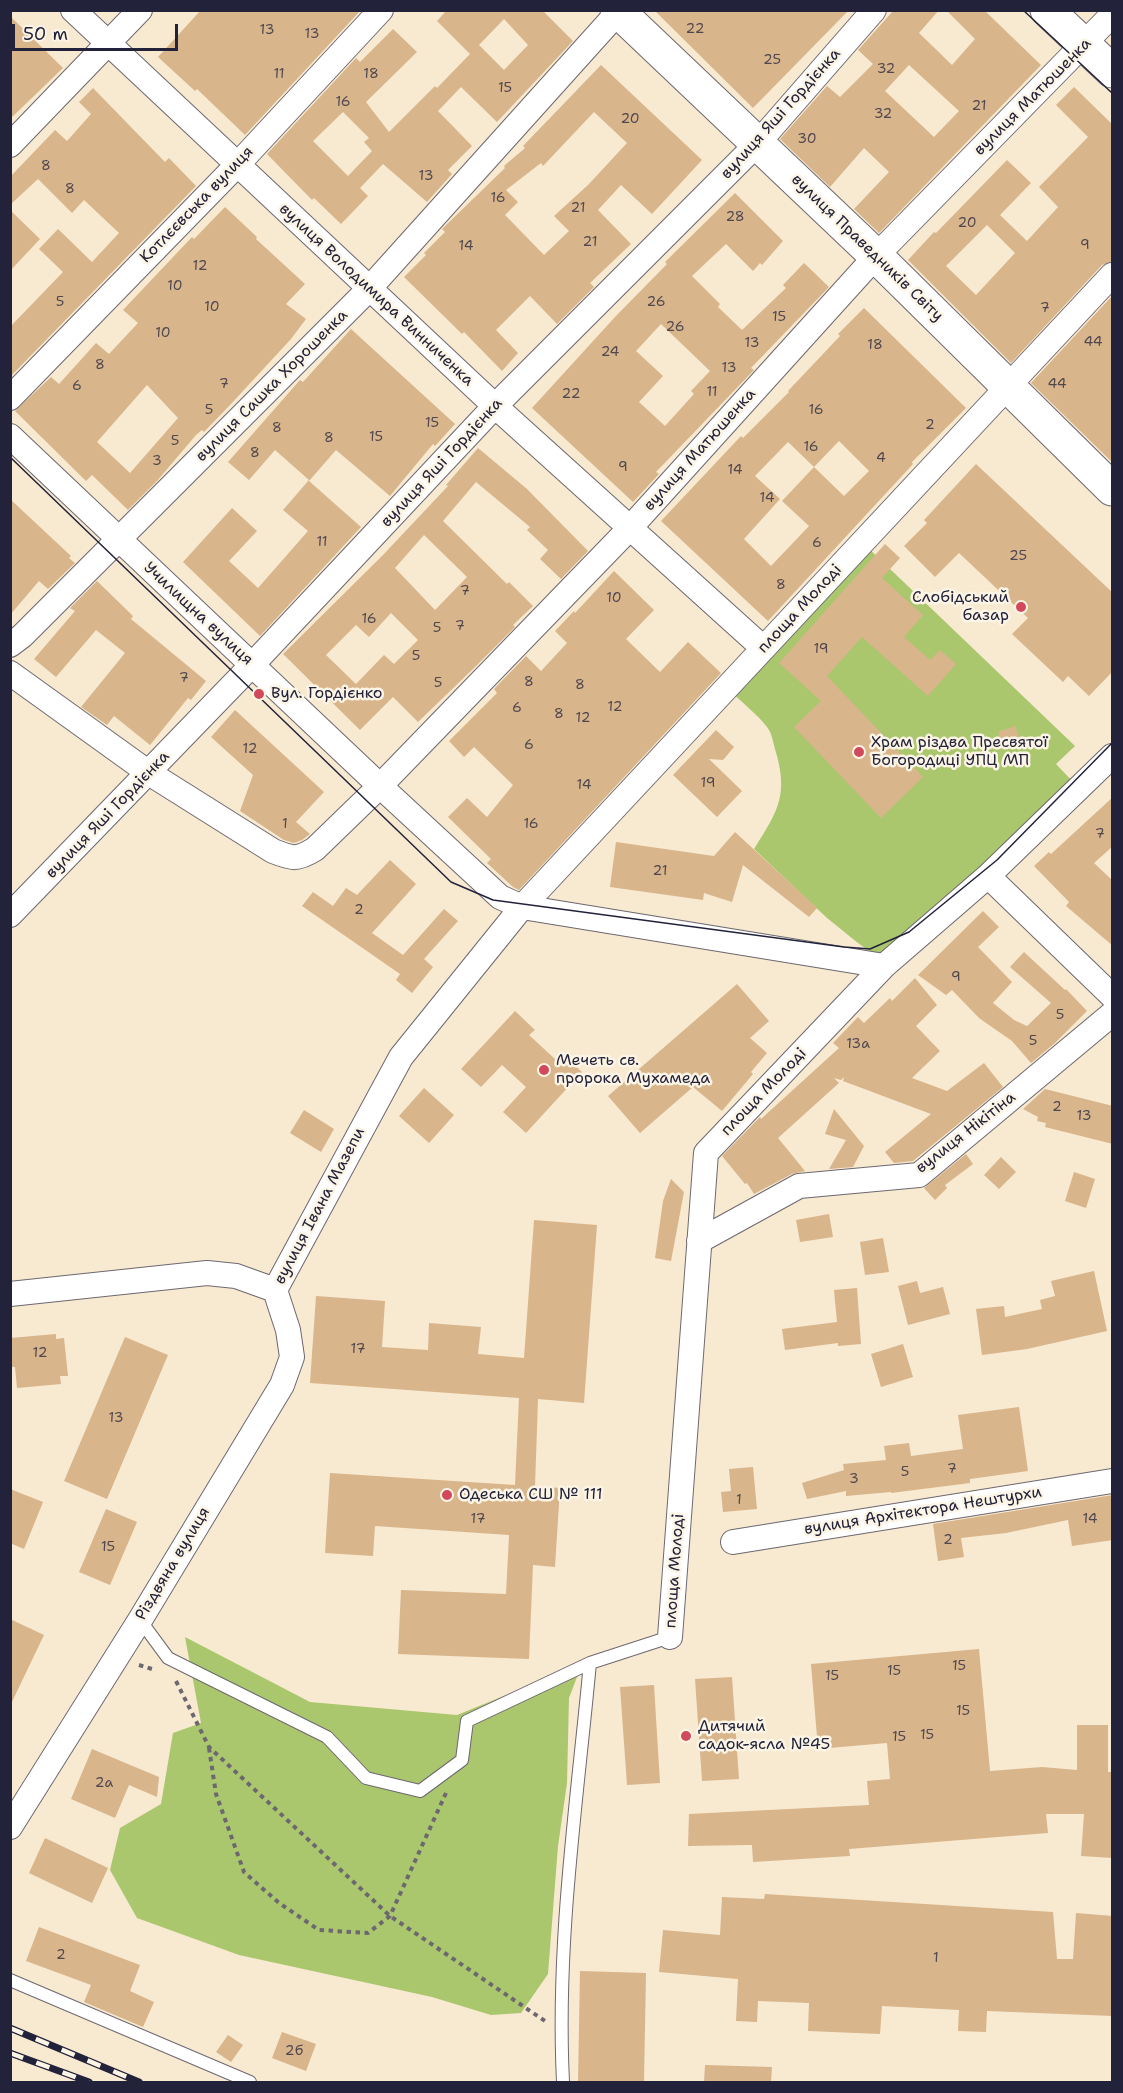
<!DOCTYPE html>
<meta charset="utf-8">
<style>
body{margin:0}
#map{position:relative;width:1123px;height:2093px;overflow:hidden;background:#f8e9d1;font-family:"Shantell Sans",sans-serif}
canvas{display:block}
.frame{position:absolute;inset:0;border:12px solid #22223b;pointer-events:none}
.scale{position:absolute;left:12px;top:24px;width:166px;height:27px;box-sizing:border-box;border:3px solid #22223b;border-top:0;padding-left:8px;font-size:18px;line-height:21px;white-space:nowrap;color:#22223b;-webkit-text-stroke:4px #fcf5e5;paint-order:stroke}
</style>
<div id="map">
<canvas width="1123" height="2093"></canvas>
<div class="frame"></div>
<div class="scale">50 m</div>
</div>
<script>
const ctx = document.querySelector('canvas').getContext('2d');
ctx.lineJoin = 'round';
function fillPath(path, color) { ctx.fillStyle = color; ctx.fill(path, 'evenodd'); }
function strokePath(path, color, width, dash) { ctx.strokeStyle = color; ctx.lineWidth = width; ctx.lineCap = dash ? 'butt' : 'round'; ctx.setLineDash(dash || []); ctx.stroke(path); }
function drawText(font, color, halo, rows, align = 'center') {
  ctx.font = font + ' "Shantell Sans",sans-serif'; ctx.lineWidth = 5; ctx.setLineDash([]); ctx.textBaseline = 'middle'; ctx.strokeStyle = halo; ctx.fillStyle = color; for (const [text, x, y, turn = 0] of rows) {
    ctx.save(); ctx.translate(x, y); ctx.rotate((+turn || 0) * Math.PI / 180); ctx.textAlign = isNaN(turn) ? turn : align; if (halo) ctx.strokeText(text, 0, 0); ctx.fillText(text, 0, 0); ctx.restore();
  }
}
const green = new Path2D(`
 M866 546 1075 746 1056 764 1076 785 882 960 858 943 827 918 754 849C778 811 789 795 775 749 773 742 772 733 767 727 756 713 740 701 727 688Z
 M185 1637 310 1702 457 1715 582 1664 569 1698 567 1783 558 1846 548 1974 521 2013 491 2015 432 1997 239 1955 137 1918 110 1870 120 1828 161 1804 173 1733 201 1723Z`);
const building = new Path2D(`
 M201 10H361L245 135 197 89 195 91 158 57Z
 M447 10H542L573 41 497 122 461 87 438 111 472 146 448 170 452 174 427 202 383 164 360 188 368 196 341 224 314 198 312 200 267 154 356 58 360 62 393 29 417 52 366 102 389 132 435 86 437 88 470 54 437 21ZM504 19 528 45 504 70 479 45ZM343 112 369 138 364 142 372 151 348 176 313 141Z
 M654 10H849L753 108Z
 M894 10H939L919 33 952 65 975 39 946 10H984L1041 65 879 233 854 209 889 172 864 148 830 187 780 139 827 86 840 97 873 64 858 50ZM909 65 959 111 934 137 885 91Z
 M10 16 63 68 10 119Z
 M601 65 702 160 652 214 621 185 598 210 631 244 590 283 594 287 557 324 530 296 496 330 518 353 502 371 464 332 462 334 404 277 426 255 424 253 445 232 442 229 443 228 505 168 504 166 525 148 523 146ZM594 112 627 143 588 185 554 216 569 231 544 255 505 215 518 202 506 190 541 163 543 166Z
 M1074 87 1113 125V261L1102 265 1011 363 908 260 934 232 936 233 1007 160 1031 183 1000 215 1027 241 1058 207 1039 187 1088 137 1056 105ZM987 225 1015 253 976 295 946 266Z
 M93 88 165 162 169 158 196 186 10 377V327L63 272 39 249 58 229 92 262 119 233 84 200 72 213 38 179 10 205V177L55 130 67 141 91 114 79 102Z
 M735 193 783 241 762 265 760 263 753 271 726 244 692 276 720 304 718 307 742 330 786 288 783 285 804 263 829 287 751 368 754 370 656 472 659 474 633 502 532 408 615 317 667 264 665 262ZM661 324 710 371 691 391 694 394 665 426 639 402 663 376 636 351Z
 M225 207 257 237 256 239 305 284 286 304 306 319 291 339 230 405 204 432 202 430 196 435 157 481 128 510 92 475 86 481 15 411 51 377 59 384 96 343 109 354 138 323 123 310 192 237 194 239ZM147 385 178 418 130 473 97 442Z
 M10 210 40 239 10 271Z
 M1113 295V463L1031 383Z
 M864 308 966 408 912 462 913 464 768 621 661 521 741 436 743 438 789 392 788 391 840 336 838 334ZM839 441 869 471 844 496 814 467ZM788 442 814 467 782 501 809 526 771 566 744 539 780 499 755 476Z
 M351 329 455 424 435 446 433 444 390 496 336 450 309 481 361 527 260 636 183 562 232 508 257 531 229 561 258 588 308 531 283 510 309 480 275 450 249 480 228 462 300 380 303 382Z
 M478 448 527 489 588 551 561 579 540 559 548 550 527 530 530 527 476 482 443 521 507 584 509 582 533 606 513 625 515 627 473 669 418 722 393 697 360 730 283 654 382 556 448 486 446 485ZM424 535 467 577 435 610 395 568ZM391 613 418 640 394 664 384 655 356 684 326 655 356 625 369 637Z
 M976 464 1113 593V671L1089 696 1068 676 1063 682 1012 634 1028 618 959 553 935 577 904 546 927 523 924 520Z
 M10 499 71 556 69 558 75 563 48 589 39 581 10 615Z
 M885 544 900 558 882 578 923 615 904 637 930 660 940 650 956 664 928 696 862 637 827 676 923 777 881 818 794 727 821 701 779 663Z
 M614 571 654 610 626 639 660 672 688 642 721 673 519 890 513 887 487 863 491 859 448 817 467 798 487 817 513 785 474 747 464 757 449 741 497 693 494 689 526 656 541 671 567 643 555 631 574 611 575 613Z
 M97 581 133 616 131 619 206 681 191 700 188 698 150 745 114 716 107 725 81 707 125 653 96 630 56 677 34 659 75 611 70 608Z
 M235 710 324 792 296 822 310 834 302 840 294 843 284 840 240 811 253 775 211 737Z
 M1015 726 1022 744 1004 750 998 732Z
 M716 730 734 747 723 760 709 759 742 791 717 817 673 775Z
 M1113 797V846L1094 863 1113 881V946L1066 906 1069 902 1034 866 1049 852 1051 854Z
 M735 832 817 908 809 917 743 865 732 902 704 893 703 900 610 887 616 842 714 856Z
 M390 860 416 884 372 933 403 955 444 909 458 921 424 959 433 967 412 993 396 980 400 974 302 906 313 892 333 906 346 888 357 895Z
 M983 911 999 927 978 947 1012 982 993 1003 1014 1020 1027 1026 1051 1003 1010 967 1024 952 1065 990 1066 989 1087 1011 1055 1043 1031 1063 1012 1041 979 1018 952 990 946 995 918 975Z
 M915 978 937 1005 916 1026 940 1051 912 1078 947 1091 984 1063 1003 1087 913 1161 894 1163 885 1152 931 1114 843 1081 844 1077 841 1080 834 1078 839 1083 778 1138 805 1171 792 1174 754 1194 747 1183 745 1184 722 1156 760 1117 761 1119 839 1048 833 1043 858 1017 864 1023 890 998 892 1001Z
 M737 984 769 1021 750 1038 767 1053 751 1072 753 1074 722 1111 693 1087 640 1133 608 1096Z
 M515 1011 535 1030 529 1035 556 1060 562 1053 582 1072 526 1133 503 1112 526 1087 502 1065 481 1087 461 1069Z
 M424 1088 454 1115 429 1143 399 1116Z
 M1045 1089 1113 1106V1144L1045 1127 1046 1123 1037 1121 1038 1117 1023 1109Z
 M834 1109 864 1146 853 1167 829 1169 846 1140 825 1134Z
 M304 1110 334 1129 321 1152 290 1133Z
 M966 1154 973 1164 945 1185 947 1188 935 1200 924 1188Z
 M1001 1157 1016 1172 999 1189 984 1175Z
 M1074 1172 1095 1179 1086 1208 1065 1201Z
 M671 1179 684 1192 671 1261 655 1258 663 1201Z
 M829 1214 833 1237 800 1242 796 1220Z
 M534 1220 597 1225 584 1403 538 1399 535 1486 560 1488 555 1567 533 1565 529 1659 398 1654 401 1590 506 1594 509 1535 375 1526 373 1556 325 1553 330 1473 515 1485 519 1398 310 1383 316 1296 385 1301 382 1347 428 1350 429 1323 481 1327 478 1354 524 1358Z
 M883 1238 889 1272 865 1275 860 1242Z
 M1094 1271 1107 1331 1027 1349 982 1355 976 1309 1004 1306 1005 1317 1042 1309 1040 1300 1055 1296 1051 1281Z
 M917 1281 920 1293 943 1287 950 1314 908 1325 898 1286Z
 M857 1288 861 1344 838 1346V1343L785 1350 782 1329 837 1322 834 1290Z
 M56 1334V1339L64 1338 68 1376H60L61 1384 17 1388 15 1367H10V1338Z
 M125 1337 168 1355 107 1499 64 1481Z
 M903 1344 913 1377 881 1387 871 1354Z
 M1019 1407 1028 1471 970 1479V1483L891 1493V1492L846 1496V1491L807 1499 802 1483 844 1470 843 1464 886 1460 884 1446 909 1443 911 1456 963 1449 958 1415Z
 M753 1467 757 1509 723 1512 721 1492 731 1491 729 1469Z
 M10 1489 43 1502 24 1549 10 1543Z
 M1113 1495V1540L1072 1546 1068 1520 1006 1533 961 1538 964 1557 938 1561 933 1524Z
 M106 1509 137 1522 110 1585 79 1572Z
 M10 1619 44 1635 10 1706Z
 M979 1649 990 1771 1042 1767 1077 1770V1725H1108V1772H1113V1858L1081 1856 1084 1814H1046L1048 1833 849 1849 850 1856 753 1862 752 1845 688 1846 689 1814 869 1805 867 1781 890 1779 887 1743 818 1749 811 1664Z
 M732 1677 739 1779 702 1781 695 1679Z
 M654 1685 660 1783 627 1785 620 1687Z
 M92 1749 159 1777 157 1797 129 1785 115 1818 71 1799Z
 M45 1838 108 1868 92 1903 29 1873Z
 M765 1894 1053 1912 1057 1959H1073L1076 1913 1113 1916V2016L987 2011 986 2032 958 2031 959 2010 882 2006 880 2034 808 2031 809 2003 758 2001 757 2022 736 2021 738 1979 659 1972 663 1930 720 1935 722 1897 764 1899Z
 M39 1927 140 1965 130 1991 154 2002 143 2027 84 2002 91 1985 26 1961Z
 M580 1971 646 1973 644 2082H578Z
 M282 2032 316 2044 306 2071 272 2058Z
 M228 2035 243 2045 231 2062 216 2052Z
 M705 2065 772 2067 771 2082H704Z`);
const path = new Path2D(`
 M139 1665 155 1670
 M176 1681 209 1747 390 1916 545 2021
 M209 1748 216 1794 244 1872 279 1903 319 1930 368 1933 390 1916 446 1793`);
const service = new Path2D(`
 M140 1620 168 1658 327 1737 366 1778 420 1791 462 1760 467 1721 590 1663 670 1637
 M10 1980 250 2082
 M563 2082C556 1942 577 1802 590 1663`);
const minor = new Path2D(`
 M73 10 495 406 763 648
 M10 145 140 10
 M10 398 238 164 381 10
 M10 436 380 786 500 897 522 907 884 966
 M10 645 22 636 368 290 620 10
 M10 673 149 773 273 851C293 859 297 860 315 849L380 786 629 529 876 256 1112 15
 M988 876 1112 996
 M10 915 252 665 495 406 758 143 874 10
 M699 1241 799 1186 919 1175 1112 1014
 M275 1290 401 1057 522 907 1112 275
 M10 1294 207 1273 236 1276 275 1290
 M733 1542 1112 1481
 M670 1637 706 1153 884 966 988 876 1112 756
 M10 1827 140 1620 282 1385 292 1357 288 1330 275 1290`);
const secondary = new Path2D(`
 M617 10 876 256 1112 489
 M1047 10 1112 71`);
const tram = new Path2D(`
 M1023 10 1112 93
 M10 457 451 882 493 900 844 947 870 949 909 932 997 860 1112 743`);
const rail = new Path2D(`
 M10 2028 139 2082
 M10 2053 89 2082`);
const markers = [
 [1021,607,6,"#d1495b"],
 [259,694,6,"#d1495b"],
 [859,752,6,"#d1495b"],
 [544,1070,6,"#d1495b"],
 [447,1495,6,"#d1495b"],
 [686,1736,6,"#d1495b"]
];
const numberNames = [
 ["22",695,29],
 ["13",267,30],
 ["13",312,34],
 ["25",772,60],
 ["32",886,69],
 ["11",279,74],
 ["18",371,74],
 ["15",505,88],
 ["16",343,102],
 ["21",979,106],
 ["32",883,114],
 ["20",630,119],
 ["30",807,139],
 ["8",46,166],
 ["13",426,176],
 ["8",70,189],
 ["16",498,198],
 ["21",578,208],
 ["28",735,217],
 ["20",967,223],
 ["21",590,242],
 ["9",1085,245],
 ["14",466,246],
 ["12",200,266],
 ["10",175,286],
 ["5",60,302],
 ["26",656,302],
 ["10",212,307],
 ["7",1045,308],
 ["15",779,317],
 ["26",675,327],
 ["10",163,333],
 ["44",1093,342],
 ["13",752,343],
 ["18",875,345],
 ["24",610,352],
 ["8",100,365],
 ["13",729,368],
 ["7",224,384],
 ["44",1057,384],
 ["6",77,386],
 ["11",712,392],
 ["22",571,394],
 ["5",209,410],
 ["16",816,410],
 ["15",432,423],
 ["2",930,425],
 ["8",277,428],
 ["15",376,437],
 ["8",329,438],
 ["5",175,441],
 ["16",811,447],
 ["8",255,453],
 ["4",881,458],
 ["3",157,461],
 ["9",623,467],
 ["14",735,470],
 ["14",767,498],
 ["11",322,542],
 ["6",817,543],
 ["25",1018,556],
 ["8",781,585],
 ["7",465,591],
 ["10",614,598],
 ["16",369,619],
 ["7",460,626],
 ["5",437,628],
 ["19",821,649],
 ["5",416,656],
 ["7",184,678],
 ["8",529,682],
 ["5",438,683],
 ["8",580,685],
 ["12",615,707],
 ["6",517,708],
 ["8",559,714],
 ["12",583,718],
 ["6",529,745],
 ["12",250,749],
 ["19",708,783],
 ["14",584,785],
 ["1",285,824],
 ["16",531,824],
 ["7",1100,834],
 ["21",660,871],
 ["2",359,910],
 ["9",956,977],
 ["5",1060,1015],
 ["5",1033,1041],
 ["13а",858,1044],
 ["2",1057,1107],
 ["13",1084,1116],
 ["17",358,1349],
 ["12",40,1353],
 ["13",116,1418],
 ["7",952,1469],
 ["5",905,1472],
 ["3",854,1479],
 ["1",739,1500],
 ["17",478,1519],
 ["14",1090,1519],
 ["2",948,1540],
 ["15",108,1547],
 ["15",959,1666],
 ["15",894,1671],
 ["15",832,1676],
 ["15",963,1711],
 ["15",927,1735],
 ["15",899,1737],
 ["2а",104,1783],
 ["2",61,1955],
 ["1",936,1958],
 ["2б",294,2051]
];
const streetNames = [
 ["вулиця Матюшенка",1033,97,-45],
 ["вулиця Яші Гордієнка",781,114,-48],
 ["Котлєєвська вулиця",197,205,-46],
 ["вулиця Праведників Світу",867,248,44],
 ["вулиця Володимира Винниченка",376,295,43],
 ["вулиця Сашка Хорошенка",272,386,-45],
 ["вулиця Матюшенка",700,450,-48],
 ["вулиця Яші Гордієнка",442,463,-47],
 ["площа Молоді",800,609,-47],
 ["Училищна вулиця",198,614,43],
 ["вулиця Яші Гордієнка",108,815,-46],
 ["площа Молоді",764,1092,-46],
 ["вулиця Нікітіна",966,1133,-38],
 ["вулиця Івана Мазепи",320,1206,-62],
 ["вулиця Архітектора Нештурхи",923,1511,-9],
 ["Різдвяна вулиця",173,1564,-59],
 ["площа Молоді",675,1571,-86]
];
const poiNames = [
 ["Слобідський",1009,598,"right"],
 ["базар",1009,616,"right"],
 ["Вул. Гордієнко",271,694],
 ["Храм різдва Пресвятої",871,743],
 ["Богородиці УПЦ МП",871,761],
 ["Мечеть св.",556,1061],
 ["пророка Мухамеда",556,1079],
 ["Одеська СШ № 111",459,1495],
 ["Дитячий",698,1727],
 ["садок-ясла №45",698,1745]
];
fillPath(green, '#aac76d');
fillPath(building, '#d8b58b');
strokePath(service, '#6d6870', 14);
strokePath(minor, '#6d6870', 26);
strokePath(secondary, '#6d6870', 35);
strokePath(path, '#6d6870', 4, [4.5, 4.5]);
strokePath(service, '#fff', 12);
strokePath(minor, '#fff', 24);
strokePath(secondary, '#fff', 33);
strokePath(tram, '#22223b', 1.5);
strokePath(rail, '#22223b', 7);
strokePath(rail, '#fcf5e5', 4.5, [14]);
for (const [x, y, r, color] of markers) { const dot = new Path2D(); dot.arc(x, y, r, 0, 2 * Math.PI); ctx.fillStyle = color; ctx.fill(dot); strokePath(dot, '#fcf5e5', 2); }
drawText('14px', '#50474f', null, numberNames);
drawText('16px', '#22223b', '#fcf5e5', streetNames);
drawText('16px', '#22223b', '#fcf5e5', poiNames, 'left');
</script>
